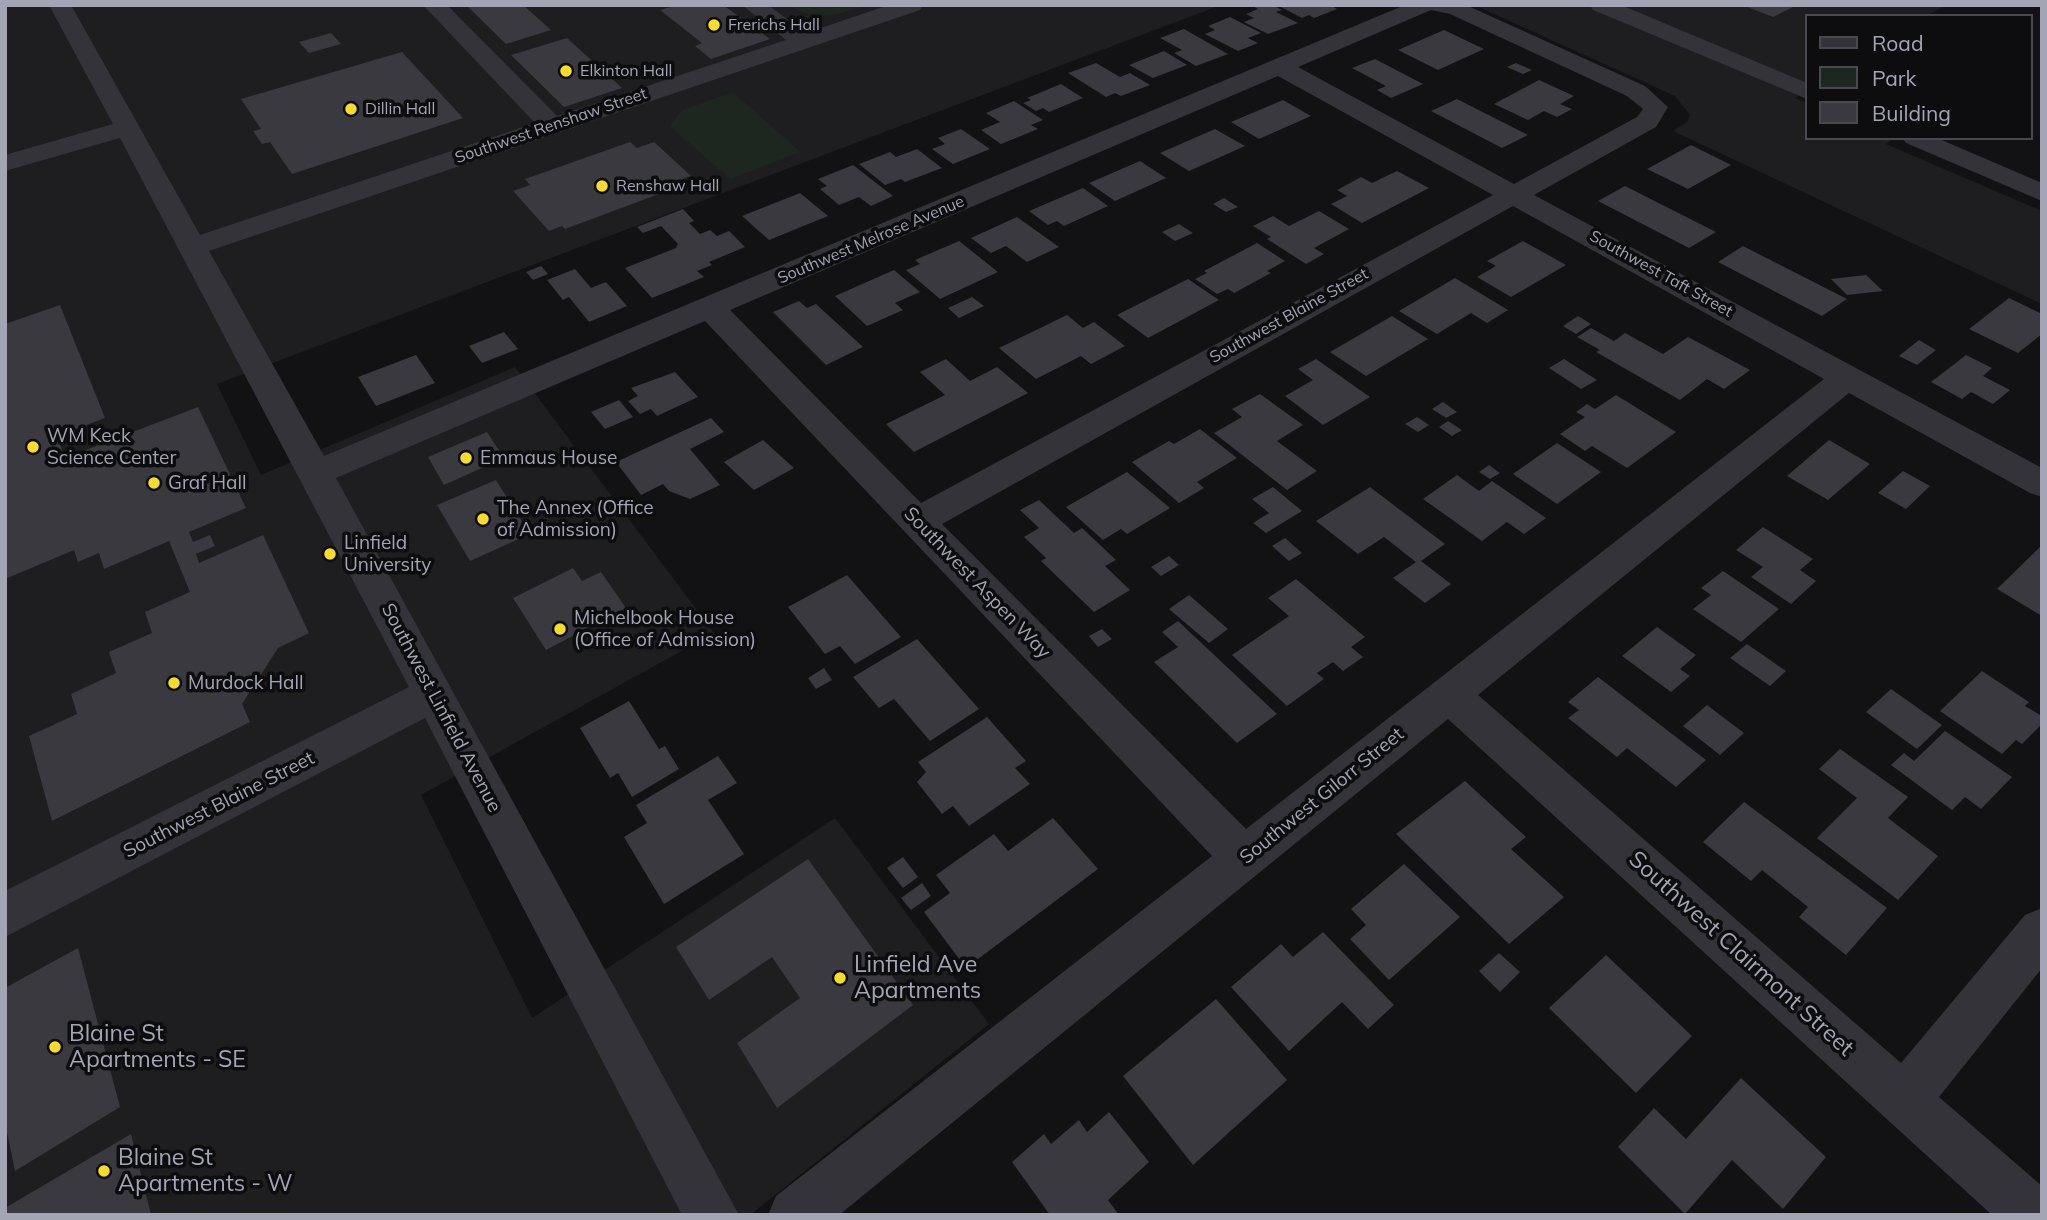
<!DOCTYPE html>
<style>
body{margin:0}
#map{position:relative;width:2047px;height:1220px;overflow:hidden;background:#121214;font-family:Mulish,sans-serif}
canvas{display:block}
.frame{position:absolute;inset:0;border:7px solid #a3a5b5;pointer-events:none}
.legend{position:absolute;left:1805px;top:14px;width:228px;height:126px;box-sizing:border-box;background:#0d0d0f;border:2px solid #494a51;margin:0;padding:9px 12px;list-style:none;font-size:21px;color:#a3a5b5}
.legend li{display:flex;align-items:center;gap:14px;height:35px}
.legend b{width:35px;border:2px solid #494a51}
</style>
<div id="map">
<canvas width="2047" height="1220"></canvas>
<div class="frame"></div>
<ul class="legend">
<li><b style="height:9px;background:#333339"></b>Road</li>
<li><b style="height:19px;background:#1e2620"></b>Park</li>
<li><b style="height:19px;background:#39393f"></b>Building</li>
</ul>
</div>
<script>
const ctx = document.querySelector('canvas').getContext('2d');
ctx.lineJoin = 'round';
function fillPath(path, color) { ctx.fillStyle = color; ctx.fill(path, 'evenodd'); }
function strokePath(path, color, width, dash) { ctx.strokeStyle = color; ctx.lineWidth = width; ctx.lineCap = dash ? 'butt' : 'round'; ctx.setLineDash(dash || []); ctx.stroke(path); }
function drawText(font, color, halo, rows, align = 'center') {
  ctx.font = font + ' Mulish,sans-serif'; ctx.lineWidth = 7; ctx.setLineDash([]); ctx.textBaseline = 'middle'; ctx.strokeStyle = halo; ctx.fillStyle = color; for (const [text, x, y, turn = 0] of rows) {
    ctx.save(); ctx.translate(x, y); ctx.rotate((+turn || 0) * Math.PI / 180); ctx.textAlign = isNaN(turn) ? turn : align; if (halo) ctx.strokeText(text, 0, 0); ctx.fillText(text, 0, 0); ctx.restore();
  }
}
const built = new Path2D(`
 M5 5H1221L217 384 261 475 515 367 714 633 421 795 532 1018 835 818 989 1024 750 1215H5Z
 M1474 5H1946L1927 16H1807V91L1795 98 1807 103V138H1886L1891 140 1886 144 2042 211V304L1673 131 1687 122 1690 115 1675 96Z`);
const green = new Path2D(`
 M789 5H866C841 14 813 23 789 5Z
 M733 92 800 152 730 179 670 126 682 110Z`);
const building = new Path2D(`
 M466 5H523L551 30 506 44Z
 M677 5H723L770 39 711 59 695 46 702 43 660 10Z
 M1251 5H1273L1282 10 1276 12 1298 23 1268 34 1244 22 1254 18 1246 14 1258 9Z
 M1277 5H1330L1337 9 1314 18 1309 15 1302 18Z
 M1742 5H1797L1773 17Z
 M1230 17 1261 33 1248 38 1258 43 1238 51 1205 34 1215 30 1208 26Z
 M1184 29 1228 54 1196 66 1174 53 1182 50 1160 38Z
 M1444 30 1484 49 1438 70 1398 50Z
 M331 33 341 44 309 53 299 42Z
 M567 38 622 88 564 107 511 55Z
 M1164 51 1187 65 1153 78 1129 65Z
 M402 52 463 118 292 174 270 142 262 144 253 131 261 129 241 99Z
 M1375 59 1423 84 1391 98 1377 90 1386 86 1352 68Z
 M1096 63 1120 77 1130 73 1150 85 1121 96 1115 93 1106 97 1068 73Z
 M1516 63 1532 70 1523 74 1507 67Z
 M1539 80 1574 96 1560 104 1572 109 1557 117 1544 111 1528 120 1494 104Z
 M1061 84 1083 98 1049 112 1043 108 1036 111 1023 103 1031 100 1027 98Z
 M1457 99 1528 135 1502 148 1431 111Z
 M1283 100 1311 116 1259 139 1231 122Z
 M1014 101 1043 120 1031 125 1038 129 1001 144 981 130 1000 122 986 113Z
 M961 129 990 149 953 164 932 149 945 144 938 138Z
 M1215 129 1245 146 1189 171 1160 153Z
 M630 142 637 148 654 142 691 176 673 182 678 187 565 229 562 226 549 231 513 191 530 185 525 179Z
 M1691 145 1731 165 1688 189 1647 169Z
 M917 149 942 168 905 182 901 179 885 185 859 164 890 152 896 157Z
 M1140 161 1166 178 1115 201 1089 183Z
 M853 165 893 196 871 206 859 197 839 205 820 189 827 186 818 179Z
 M1397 171 1429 188 1362 223 1331 204 1347 196 1337 190 1361 177 1372 183Z
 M1625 186 1716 232 1689 248 1598 201Z
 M1083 188 1108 206 1064 226 1057 221 1048 225 1029 211Z
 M800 193 828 216 769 240 742 216Z
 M1224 198 1238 207 1226 212 1213 204Z
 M683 209 694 221 689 223 700 234 710 230 717 236 729 231 745 247 709 262 712 265 697 271 704 277 652 298 625 268 676 248 678 244 661 226 643 233 637 227Z
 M1319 211 1349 229 1314 248 1324 254 1306 264 1267 239 1271 237 1253 226 1273 216 1289 226Z
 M1017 217 1059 247 1027 262 1006 246 991 253 971 238Z
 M1179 224 1193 233 1175 241 1162 232Z
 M959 241 998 272 940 299 906 270 920 264 915 260Z
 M1523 241 1566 265 1511 297 1477 277 1496 266 1487 261Z
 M1257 243 1285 261 1267 271 1271 273 1234 293 1228 289 1217 294 1195 279 1207 273 1204 271Z
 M1743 246 1847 299 1822 316 1718 262Z
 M541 266 548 274 533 280 526 272Z
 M575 269 591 288 606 282 627 306 589 322 569 297 563 300 547 280Z
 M894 270 920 292 895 303 903 310 867 326 835 296Z
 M1866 275 1883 291 1847 295 1831 279Z
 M1455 278 1508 310 1487 323 1471 313 1437 334 1399 311Z
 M1188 279 1219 300 1148 338 1117 315Z
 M972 297 984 306 959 318 948 308Z
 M2009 298 2042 314V334L2018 353 1969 329Z
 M799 301 807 308 816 304 863 347 826 365 773 312Z
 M60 305 105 418 57 436 65 458 198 407 246 508 189 532 193 542 210 535 215 546 196 554 199 563 263 535 309 633 278 648 242 704 250 722 52 821 29 736 77 714 71 694 116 673 109 652 152 633 145 612 190 592 169 541 104 569 99 553 78 562 74 550 5 579V324Z
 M1067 315 1083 328 1094 322 1125 346 1091 364 1081 356 1036 379 999 348Z
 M1392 316 1428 339 1366 376 1330 352Z
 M1578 316 1591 324 1576 334 1563 326Z
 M1591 328 1614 341 1625 333 1663 354 1688 337 1750 370 1724 389 1707 379 1680 400 1596 352 1600 350 1577 337Z
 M504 332 518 349 482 363 469 346Z
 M1919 340 1936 350 1917 365 1899 356Z
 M416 355 435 383 376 406 358 377Z
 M1966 355 1992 368 1983 376 2010 390 1993 404 1971 392 1962 399 1931 382Z
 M946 359 970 381 997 367 1028 393 914 452 886 424 945 395 920 372Z
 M1316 359 1370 397 1323 425 1285 396 1313 380 1298 369Z
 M1564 359 1597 380 1581 389 1549 368Z
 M675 372 698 397 657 416 651 409 640 414 628 401 638 396 631 388Z
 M1260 394 1303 425 1277 441 1317 471 1287 490 1214 433 1242 417 1232 409Z
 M1616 395 1676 432 1627 468 1592 446 1585 451 1560 434 1585 417 1576 412 1587 404 1595 409Z
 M619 400 633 417 605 429 591 412Z
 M1443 402 1457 412 1446 418 1432 409Z
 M1417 417 1429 425 1418 432 1405 424Z
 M711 418 724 432 690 449 720 485 690 499 669 491 663 484 641 495 616 462Z
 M1448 421 1462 430 1452 436 1439 427Z
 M1200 429 1237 458 1197 482 1204 488 1179 503 1132 462 1169 441 1174 444Z
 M487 432 504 458 444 485 428 457Z
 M763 440 794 468 754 490 724 462Z
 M1829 440 1870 464 1828 500 1787 476Z
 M1557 443 1601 472 1557 504 1513 474Z
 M1489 465 1500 473 1490 479 1479 472Z
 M1903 471 1930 486 1906 509 1878 493Z
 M1127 472 1170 508 1127 534 1121 529 1103 540 1066 507Z
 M1457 475 1479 491 1492 481 1546 518 1524 534 1507 522 1482 541 1423 499Z
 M496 480 530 534 470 561 437 505Z
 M1273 487 1302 511 1266 533 1253 523 1269 513 1252 499Z
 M1370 487 1445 544 1421 561 1451 584 1425 603 1393 578 1416 562 1384 537 1358 554 1316 521Z
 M1039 500 1074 533 1082 528 1116 560 1105 566 1130 590 1094 612 1041 561 1046 558 1024 537 1039 528 1020 510Z
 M1763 527 1813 559 1800 570 1816 581 1791 604 1751 577 1763 567 1736 550Z
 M1285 538 1302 553 1289 561 1272 546Z
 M2042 545V616L1997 589Z
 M1169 556 1179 565 1161 576 1151 567Z
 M573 568 582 581 601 572 626 608 546 650 513 598Z
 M1723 571 1779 609 1741 642 1693 609 1711 595 1701 588Z
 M847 575 901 637 855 664 840 646 825 654 788 607Z
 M1296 579 1365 637 1351 647 1363 657 1343 671 1333 662 1317 673 1324 679 1287 706 1232 655 1289 616 1268 598Z
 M1189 595 1228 629 1209 643 1169 609Z
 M1178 621 1277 714 1237 743 1154 662 1178 647 1162 632Z
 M1657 627 1696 655 1680 669 1690 676 1671 692 1622 656Z
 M1102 629 1112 639 1098 647 1089 636Z
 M917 639 979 709 930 741 894 699 879 708 853 677Z
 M1747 644 1786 671 1770 686 1730 658Z
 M824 668 832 680 816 689 808 678Z
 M1982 671 2029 702 2025 706 2042 716V724L2022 744 2016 740 2002 754 1940 711Z
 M1598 677 1706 760 1676 787 1627 748 1617 757 1568 718 1579 710 1568 702Z
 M1891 689 1942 725 1917 749 1866 712Z
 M629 701 659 749 665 746 679 769 632 797 618 773 610 778 580 728Z
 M1707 705 1744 733 1720 755 1683 726Z
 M987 717 1026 761 1015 768 1030 784 969 826 953 806 942 814 917 782 926 772 918 762Z
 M1945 731 2012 777 1981 809 1965 797 1952 810 1891 765 1904 753 1914 761Z
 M1840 749 1908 797 1888 818 1938 856 1898 900 1817 838 1857 798 1819 769Z
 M718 756 737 783 708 800 744 854 664 904 624 837 647 823 636 805Z
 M1465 781 1526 837 1511 849 1564 897 1509 944 1396 834Z
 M1744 802 1887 908 1846 955 1799 917 1808 907 1762 870 1751 881 1703 842Z
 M1053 818 1098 869 966 968 924 912 950 893 936 875 994 834 1008 851Z
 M903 857 918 877 903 888 887 868Z
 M808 859 913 1005 777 1108 737 1043 800 998 772 957 709 1000 676 947Z
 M1404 864 1460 917 1389 980 1350 939 1366 925 1351 909Z
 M922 883 931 896 911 910 901 898Z
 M1323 932 1394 1005 1368 1029 1342 1002 1289 1051 1231 987 1281 944 1293 957Z
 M78 948 120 1107 15 1171 5 1122V988Z
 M1499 953 1520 972 1500 992 1479 971Z
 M1606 955 1692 1036 1636 1093 1549 1008Z
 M1216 999 1287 1080 1193 1165 1123 1076Z
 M1741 1078 1826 1157 1783 1209 1732 1160 1685 1214 1618 1147 1654 1108 1686 1139Z
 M1109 1112 1149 1162 1108 1200 1119 1215H1050L1012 1162 1044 1134 1051 1144 1079 1120 1087 1132Z
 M131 1134 151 1215H5V1208Z`);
const minor = new Path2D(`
 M49 5H71L200 235 535 123 423 5H447L557 116 786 40 742 5H768L806 33 889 5H923L920 10 209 251 324 456 1405 5H1466L1645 86 1668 107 1656 127 1534 195 2042 468V497L2030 493 1849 393 1478 695 1901 1063 2025 915 2042 908V968L1939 1097 2042 1186V1215H1992L1448 719 839 1215H768L776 1196 1212 856 705 321 336 478 739 1215H682L425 718 5 937V891L409 687 120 138 5 171V155L113 124ZM1431 10 1450 14 1627 96 1643 109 1637 117 1514 184 1298 67ZM1278 76 1493 195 921 503 730 310ZM1513 206 1824 379 1246 829 942 524Z
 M1590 5H1621L1807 83V99L1593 10Z
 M1902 138H1937L2042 183V201L1906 143Z`);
const markers = [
 [714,25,7,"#f8dc25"],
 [566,71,7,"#f8dc25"],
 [351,109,7,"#f8dc25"],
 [602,186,7,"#f8dc25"],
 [33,447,7,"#f8dc25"],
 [466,458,7,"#f8dc25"],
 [154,483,7,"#f8dc25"],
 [483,519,7,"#f8dc25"],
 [330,554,7,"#f8dc25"],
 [560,629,7,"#f8dc25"],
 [174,683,7,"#f8dc25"],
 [840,978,7,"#f8dc25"],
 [55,1047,7,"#f8dc25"],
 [104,1171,7,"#f8dc25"]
];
const farPoinames = [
 ["Frerichs Hall",728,25],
 ["Elkinton Hall",580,71],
 ["Dillin Hall",365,109],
 ["Renshaw Hall",616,186]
];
const farStreetnames = [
 ["Southwest Renshaw Street",551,126,-19],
 ["Southwest Melrose Avenue",871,240,-23],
 ["Southwest Taft Street",1661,274,29],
 ["Southwest Blaine Street",1289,316,-29]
];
const poiNames = [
 ["WM Keck",47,436],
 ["Science Center",47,458],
 ["Emmaus House",480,458],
 ["Graf Hall",168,483],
 ["The Annex (Office",497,508],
 ["of Admission)",497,530],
 ["Linfield",344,543],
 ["University",344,565],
 ["Michelbook House",574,618],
 ["(Office of Admission)",574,640],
 ["Murdock Hall",188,683]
];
const streetNames = [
 ["Southwest Aspen Way",977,583,46],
 ["Southwest Linfield Avenue",441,708,62],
 ["Southwest Gilorr Street",1322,796,-39],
 ["Southwest Blaine Street",219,805,-27]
];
const nearStreetnames = [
 ["Southwest Clairmont Street",1741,954,42]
];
const nearPoinames = [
 ["Linfield Ave",854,965],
 ["Apartments",854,991],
 ["Blaine St",69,1034],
 ["Apartments - SE",69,1060],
 ["Blaine St",118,1158],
 ["Apartments - W",118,1184]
];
fillPath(built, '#1e1e21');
fillPath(green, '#1e2620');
fillPath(building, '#39393f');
fillPath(minor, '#333339');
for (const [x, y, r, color] of markers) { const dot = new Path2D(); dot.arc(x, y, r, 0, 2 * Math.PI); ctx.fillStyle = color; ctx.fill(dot); strokePath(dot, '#0d0d0f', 2.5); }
drawText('16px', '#a3a5b5', '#0d0d0f', farPoinames, 'left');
drawText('16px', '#a3a5b5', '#0d0d0f', farStreetnames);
drawText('19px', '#a3a5b5', '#0d0d0f', poiNames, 'left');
drawText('19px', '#a3a5b5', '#0d0d0f', streetNames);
drawText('23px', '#a3a5b5', '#0d0d0f', nearStreetnames);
drawText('23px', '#a3a5b5', '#0d0d0f', nearPoinames, 'left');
</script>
